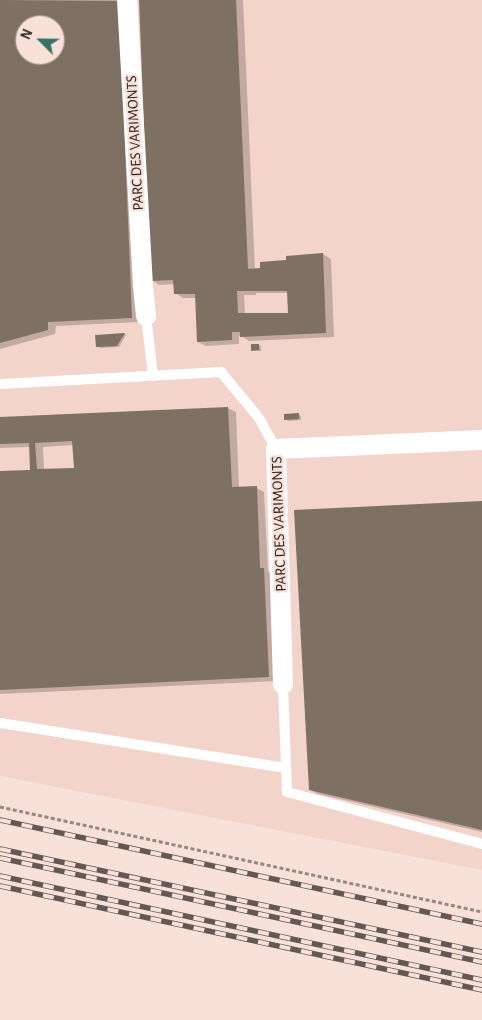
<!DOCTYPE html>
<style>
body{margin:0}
#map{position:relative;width:482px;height:1020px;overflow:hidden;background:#f8e1d9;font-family:"Alegreya Sans",sans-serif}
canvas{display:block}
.north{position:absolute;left:15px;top:15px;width:50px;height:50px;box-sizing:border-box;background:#f8e1d9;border:1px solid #a6958f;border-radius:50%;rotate:293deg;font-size:14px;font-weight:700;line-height:20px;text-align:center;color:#2c2321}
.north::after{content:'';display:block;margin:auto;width:18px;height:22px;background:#347462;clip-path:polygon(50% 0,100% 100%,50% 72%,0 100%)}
</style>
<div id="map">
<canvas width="482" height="1020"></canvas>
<div class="north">N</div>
</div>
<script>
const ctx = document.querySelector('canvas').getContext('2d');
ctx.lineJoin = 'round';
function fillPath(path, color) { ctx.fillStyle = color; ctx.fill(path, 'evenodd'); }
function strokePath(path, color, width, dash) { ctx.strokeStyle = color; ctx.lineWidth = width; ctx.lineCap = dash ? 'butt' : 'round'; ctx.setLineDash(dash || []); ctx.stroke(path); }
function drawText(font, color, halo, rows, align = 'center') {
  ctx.font = font + ' "Alegreya Sans",sans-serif'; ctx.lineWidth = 4.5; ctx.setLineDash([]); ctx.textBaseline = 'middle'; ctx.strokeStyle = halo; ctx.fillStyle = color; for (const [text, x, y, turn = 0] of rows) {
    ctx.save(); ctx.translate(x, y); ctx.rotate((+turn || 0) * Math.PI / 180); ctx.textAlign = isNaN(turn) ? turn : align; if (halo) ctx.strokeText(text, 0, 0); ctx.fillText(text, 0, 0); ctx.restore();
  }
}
const built = new Path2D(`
 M0 0H482V870L0 776ZM25 25H55V55H25Z`);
const shadow = new Path2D(`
 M0 0H120L139 322 56 326 55 334 0 349ZM25 25H55V55H25Z
 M140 0H243L255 270 287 261 323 254 331 259 334 337 249 341 241 336H239V344L206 346 198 342 196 298H183L175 293V284L159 285 152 280ZM256 293H288L289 314 245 315 244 295H256Z
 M125 334 126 335 119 347 100 348 97 346V336Z
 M258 345 261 346V351H255L253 350Z
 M228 408 236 412 239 488H257L264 492 268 571 272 573 277 681 0 694V472L31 471 30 447 0 448V418ZM74 445 75 469 44 470 43 447Z
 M298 414 301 416V420L288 421 285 419Z
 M482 502V832L318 794 310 790Z`);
const building = new Path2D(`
 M0 0 119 1 132 318 48 322V330L0 343ZM25 25H55V55H25Z
 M139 0H236L248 269 260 268V262L286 260V256L323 253 326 333 240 337V332H232V340L197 342 195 294H174L173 280 150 281ZM237 291H287L288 313H238Z
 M125 333 117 346 96 347 95 335Z
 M251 344H259V350L251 351Z
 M228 407 232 487 257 486 260 568H264L269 677 0 690V471L30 470 29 443 0 444V417ZM72 441 74 468 37 469 35 443Z
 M299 413V419L284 420V414Z
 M482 501V830L309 790 294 510Z`);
const path = new Path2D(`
 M0 807 482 912`);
const service = new Path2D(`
 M146 316 153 376
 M0 384 221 372 259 418 276 449
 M283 684 287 792 482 844
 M0 723 286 768`);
const minor = new Path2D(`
 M127 0 143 286 146 316
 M283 684 276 449 482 440`);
const rail = new Path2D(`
 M0 820 482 924
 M0 849 482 952
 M0 858 482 962
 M0 876 482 980
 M0 886 482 990`);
const streetNames = [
 ["PARC DES VARIMONTS",135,143,-93],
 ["PARC DES VARIMONTS",279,524,-92]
];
fillPath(built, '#f3d4cb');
fillPath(shadow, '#0003');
fillPath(building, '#7e7062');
strokePath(path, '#978681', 3, [4, 2.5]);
strokePath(service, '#fff', 10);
strokePath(minor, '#fff', 20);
strokePath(rail, '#645854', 5.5);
strokePath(rail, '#f8e1d9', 4, [11]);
drawText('15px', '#2c2321', '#f8e1d9', streetNames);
</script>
